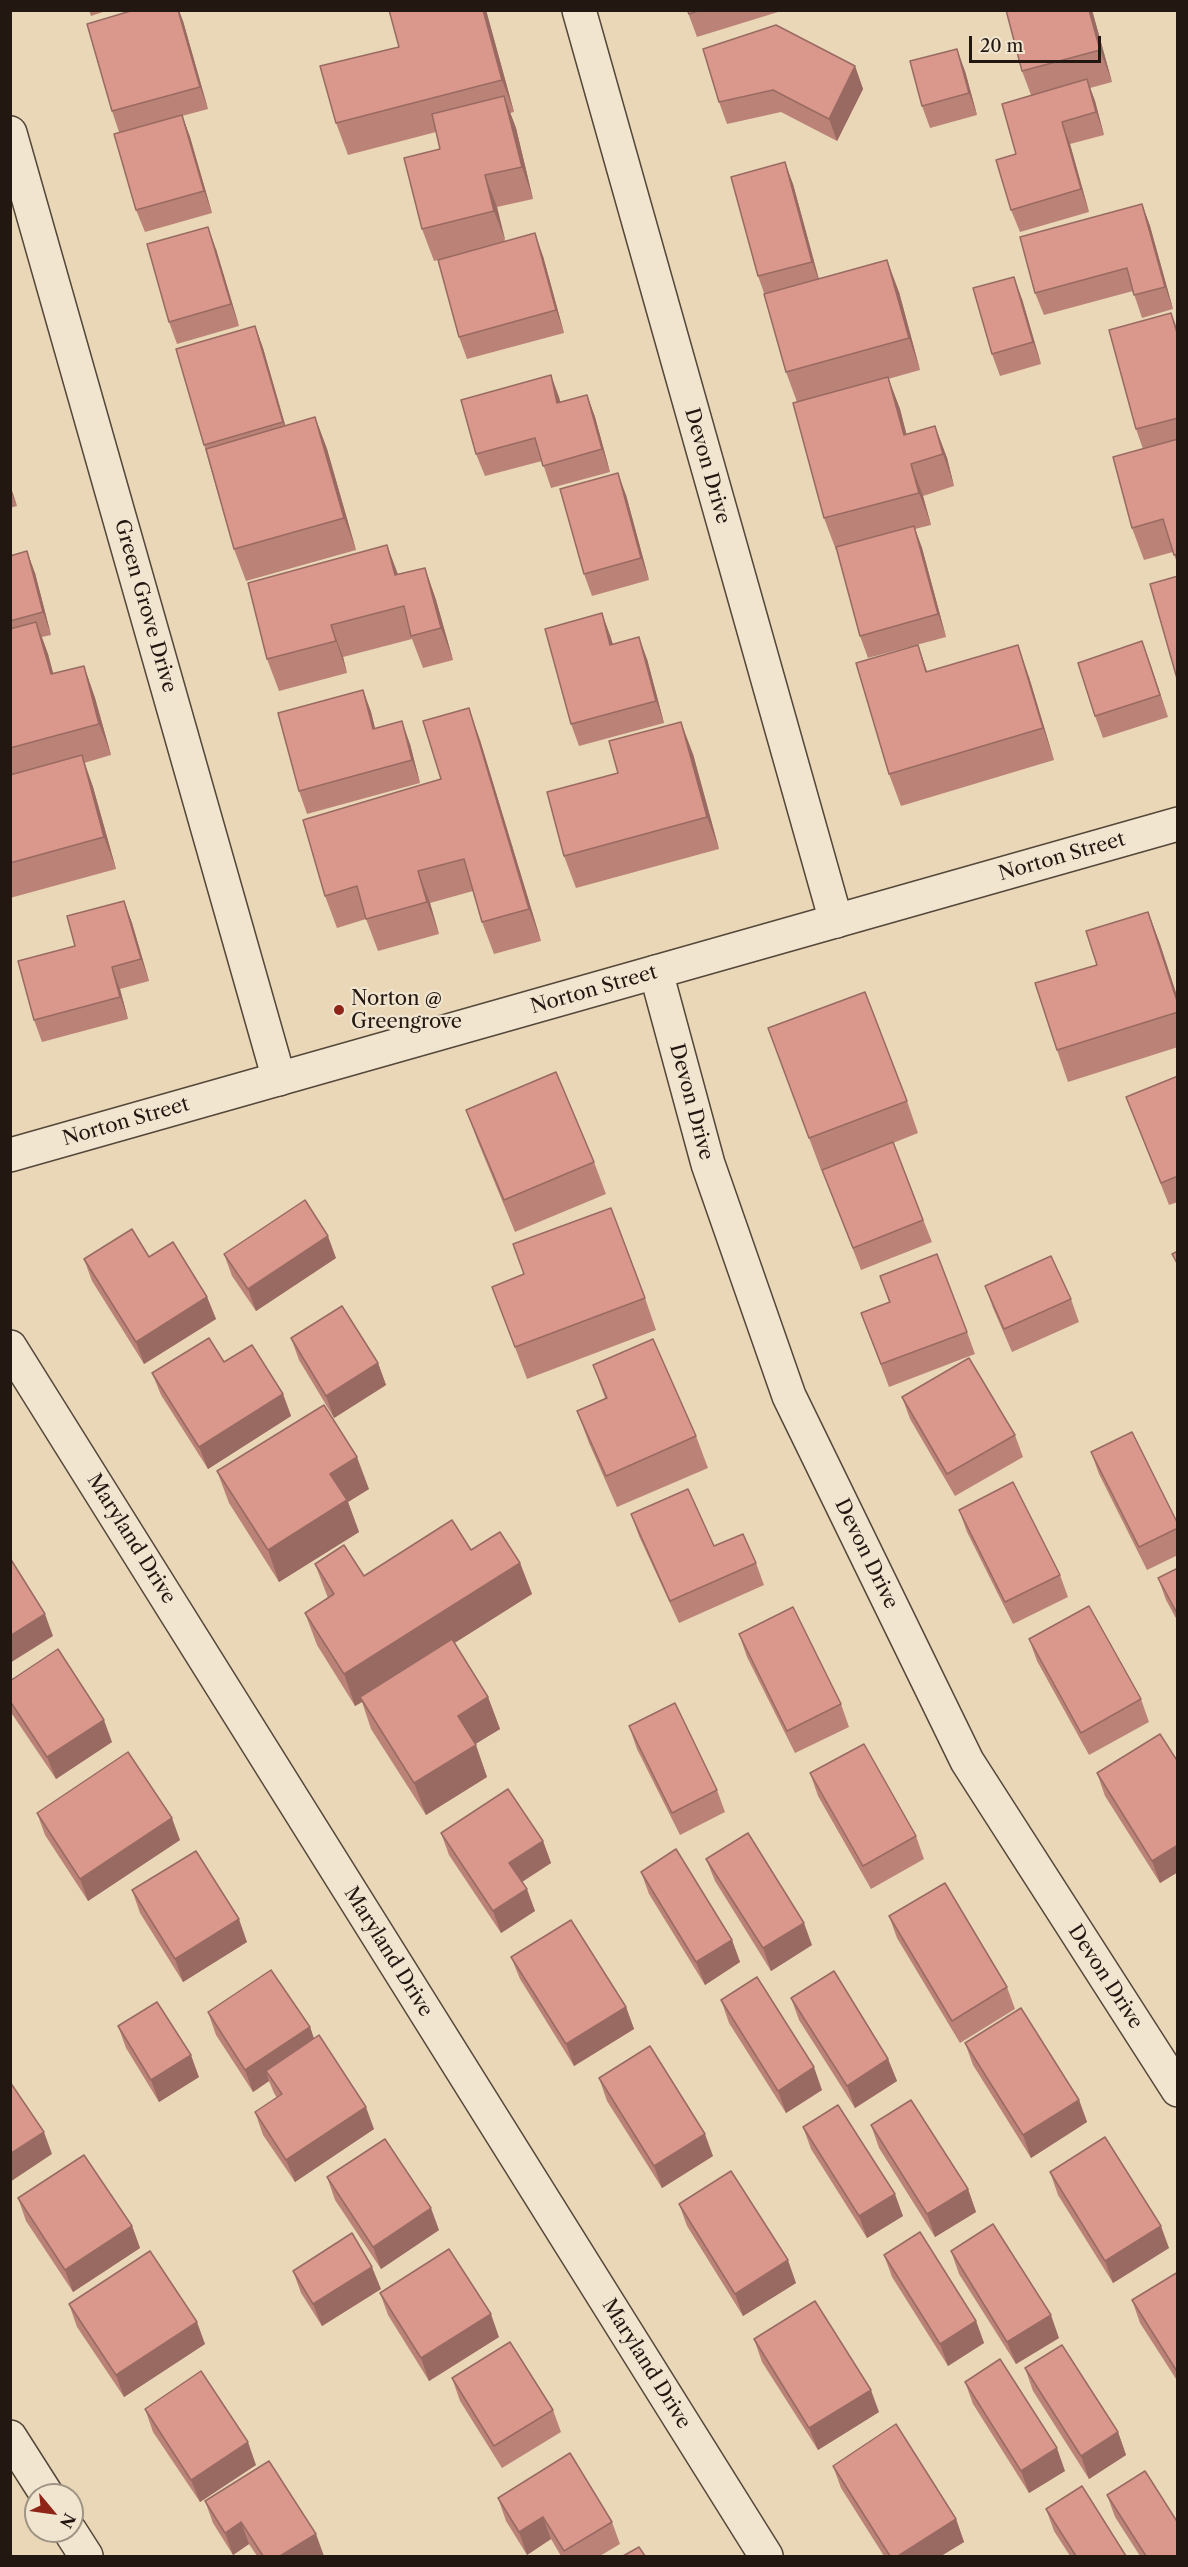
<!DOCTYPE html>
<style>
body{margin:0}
#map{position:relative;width:1188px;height:2567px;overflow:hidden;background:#e9d7b7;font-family:"Libre Caslon Text",serif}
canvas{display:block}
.frame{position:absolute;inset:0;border:12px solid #231711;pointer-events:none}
.north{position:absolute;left:24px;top:2483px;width:60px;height:60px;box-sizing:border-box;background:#f1e5d0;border:2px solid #9f9384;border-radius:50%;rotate:119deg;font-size:16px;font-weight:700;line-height:24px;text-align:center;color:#231711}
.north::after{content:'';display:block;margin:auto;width:21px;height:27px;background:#8f2418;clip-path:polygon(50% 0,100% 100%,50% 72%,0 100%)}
.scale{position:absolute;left:969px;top:36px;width:132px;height:27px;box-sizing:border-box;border:3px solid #231711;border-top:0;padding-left:8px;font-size:18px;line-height:21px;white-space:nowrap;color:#231711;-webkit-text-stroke:4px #f1e5d0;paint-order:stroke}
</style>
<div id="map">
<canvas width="1188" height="2567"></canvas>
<div class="frame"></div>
<div class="north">N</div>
<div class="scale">20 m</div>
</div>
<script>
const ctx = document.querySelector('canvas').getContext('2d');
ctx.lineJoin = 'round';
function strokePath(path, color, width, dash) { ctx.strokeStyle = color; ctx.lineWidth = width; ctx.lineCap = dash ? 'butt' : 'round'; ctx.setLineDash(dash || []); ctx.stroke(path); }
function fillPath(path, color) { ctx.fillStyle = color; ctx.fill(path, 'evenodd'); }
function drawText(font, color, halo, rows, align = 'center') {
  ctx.font = font + ' "Libre Caslon Text",serif'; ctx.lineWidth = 4.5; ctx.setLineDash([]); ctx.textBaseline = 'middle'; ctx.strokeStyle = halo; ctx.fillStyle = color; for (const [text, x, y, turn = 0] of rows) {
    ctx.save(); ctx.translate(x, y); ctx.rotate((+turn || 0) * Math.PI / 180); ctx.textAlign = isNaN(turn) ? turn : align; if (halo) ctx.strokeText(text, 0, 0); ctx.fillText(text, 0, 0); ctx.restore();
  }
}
const minor = new Path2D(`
 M579 10 836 921
 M10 133 279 1079
 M656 972 708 1164 789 1396 967 1761 1178 2090
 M10 1347 766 2556
 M10 2437 47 2495
 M70 2531 86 2556`);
const tertiary = new Path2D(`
 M10 1155 1178 824`);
const wall = new Path2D(`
 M89 10H109L91 16Z
 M486 10 514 112 510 113 516 128 533 199 497 207 505 242 543 256 564 333 467 359 459 337 454 256 434 261 422 229 440 149 436 132 348 155 336 123 399 47Z
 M687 10H778V12L697 37Z
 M1006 10H1092L1112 82 1090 88 1095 101 1104 135 1070 144 1089 212 1020 232 1011 210 1016 154 1031 95 1022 71Z
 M183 21 208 109 182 116 190 137 212 213 145 232 136 210 119 132 112 111Z
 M855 66 863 89 837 141 781 112 727 124 719 102Z
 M965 71 977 115 930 128 922 106Z
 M793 184 819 279 899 292 920 370 888 379 900 409 906 434 935 426 947 458 954 486 923 496 931 525 915 529 922 548 946 637 868 658 860 636 837 550H836L824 518 797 402 786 372 764 293 758 276Z
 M1142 204 1150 226 1173 309 1142 318 1133 291 1044 315 1035 293Z
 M216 249 239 326 177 344 169 322Z
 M1022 299 1041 364 1000 376 992 354Z
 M1171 313 1178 330V565L1173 552 1144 560 1132 528 1143 449 1136 429Z
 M255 326 263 348 285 426 315 417 327 449 356 550 246 581 234 549 204 445Z
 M587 395 595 417 610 472 551 488 542 461 485 476 476 454 559 397 560 402Z
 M10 485 17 506 10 508Z
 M626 495 649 580 592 596 584 574Z
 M10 556 35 573 51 635 42 637 48 654 53 674 84 666 95 698 111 755 84 763 93 787 116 869 10 898Z
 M425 568 436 600 453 660 423 668 412 639 343 657 347 673 279 691 267 659 398 574Z
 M610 635 613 644 647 659 664 723 579 746 571 724Z
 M1142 641 1168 717 1103 738 1095 716Z
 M918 645 927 672 1029 677 1054 760 901 806 889 774Z
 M363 690 371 712 375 729 410 744 420 783 307 814 299 791Z
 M480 740 541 941 494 954 482 922 473 891 430 903 439 934 378 951 366 919 337 928 325 896 441 779Z
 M693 754 719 849 576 888 564 856Z
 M124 901 132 923 149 981 120 989 128 1019 42 1042 34 1020 75 946Z
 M1148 912 1160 944 1178 999V1047L1068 1082 1057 1050Z
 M768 1028 907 1101 918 1133 893 1143 932 1242 861 1270 822 1170 869 1152 821 1170Z
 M1178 1076V1202L1169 1205 1126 1097Z
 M466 1110 594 1162 606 1194 515 1232 478 1142Z
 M224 1254 336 1258 256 1311 232 1276Z
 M149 1257 207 1297 216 1319 144 1364 92 1281 84 1259Z
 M880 1276 967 1332 975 1354 889 1387 861 1313 889 1302Z
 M985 1286 1071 1299 1079 1322 1012 1352 993 1308Z
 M492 1287 645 1298 656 1330 527 1379Z
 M291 1338 378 1363 386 1385 334 1418 299 1360Z
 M224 1362 283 1394 291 1416 208 1469 161 1395 152 1373Z
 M593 1365 696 1436 708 1468 617 1507 589 1443 577 1411 605 1398Z
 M902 1397 1015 1435 1023 1457 955 1496 910 1419Z
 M1091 1452 1178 1524V1555L1147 1570 1099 1474Z
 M217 1471 369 1489 348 1502 359 1532 279 1582 229 1503Z
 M959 1510 1060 1575 1068 1597 1013 1624 967 1532Z
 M631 1514 756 1563 764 1585 679 1623 639 1536Z
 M471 1550 520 1563 532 1594 454 1643 488 1697 500 1729 475 1744 487 1777 426 1815 371 1729 362 1702 355 1706 317 1645 305 1613 328 1598 315 1564 364 1576Z
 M1178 1568V1622L1166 1600 1158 1578Z
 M739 1634 841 1704 849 1727 795 1753 747 1657Z
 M1029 1639 1141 1699 1149 1722 1089 1755 1037 1661Z
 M10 1681 112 1742 56 1779 10 1711Z
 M629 1726 717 1790 725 1812 680 1835 637 1749Z
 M1178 1762V1872L1160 1883 1105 1796 1097 1773Z
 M810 1773 916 1836 924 1859 871 1889 818 1796Z
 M37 1813 180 1840 88 1901 45 1835Z
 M441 1833 543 1841 551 1863 522 1882 535 1911 501 1933 449 1855Z
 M706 1859 812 1945 771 1971 715 1881Z
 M641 1872 732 1940 740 1962 705 1985 649 1894Z
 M132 1890 247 1942 183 1982 140 1913Z
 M889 1916 1007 1987 1015 2009 960 2043 897 1938Z
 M511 1957 626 2007 634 2029 574 2066 520 1979Z
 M791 1998 888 2059 897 2081 855 2108 799 2020Z
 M721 2000 822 2090 786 2113 729 2023Z
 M208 2012 310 2027 314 2039 374 2129 295 2182 263 2135 255 2112 277 2098 274 2093 269 2081 253 2092 216 2035Z
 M118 2026 199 2077 159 2102 126 2048Z
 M965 2043 1079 2100 1087 2122 1031 2158 973 2065Z
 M599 2078 713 2156 662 2188 607 2101Z
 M871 2125 968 2189 976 2212 935 2237 879 2148Z
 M803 2127 903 2216 867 2238 811 2149Z
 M1050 2172 1169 2248 1113 2283 1058 2195Z
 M327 2177 439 2230 381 2269 335 2200Z
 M18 2198 132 2226 140 2248 73 2292 26 2221Z
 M679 2204 796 2283 743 2316 687 2226Z
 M951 2251 1059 2338 1016 2364 959 2274Z
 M884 2255 976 2321 984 2343 948 2366 892 2277Z
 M293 2271 381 2289 322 2326 301 2293Z
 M1178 2272V2382L1140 2323 1132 2300Z
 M380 2293 499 2337 429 2381 388 2315Z
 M69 2304 205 2344 124 2397 77 2327Z
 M754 2339 879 2412 818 2450 762 2362Z
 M1025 2368 1118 2432 1126 2455 1089 2479 1033 2391Z
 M452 2378 553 2410 561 2432 502 2468 460 2401Z
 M965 2382 1065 2471 1029 2493 973 2404Z
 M145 2409 256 2465 200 2502 153 2432Z
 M833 2466 956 2519 964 2542 941 2556H884L841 2488Z
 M1107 2495 1178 2556H1140L1115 2517Z
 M498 2498 612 2522 620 2544 600 2556H561L551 2539 527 2555 506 2521Z
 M205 2501 324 2556H257L249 2544 233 2555 213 2523Z
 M1046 2509 1126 2556H1070L1054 2531Z`);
const shadedWall = new Path2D(`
 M178 10H179L183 21 208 109 200 87Z
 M483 10H486L514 112 502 80Z
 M1089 10H1092L1112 82 1100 50Z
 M957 49 965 71 977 115 969 93Z
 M855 66 863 89 837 141 829 119Z
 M1087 79 1095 101 1104 135 1096 112Z
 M504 96 516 128 533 199 522 167Z
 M182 115 190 137 212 213 204 191Z
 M1062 122 1070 144 1089 212 1081 189Z
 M785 162 793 184 820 284 812 262Z
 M485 175 497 207 506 243 494 211Z
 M1142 204 1150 226 1173 309 1165 287Z
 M208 227 216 249 239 326 231 304Z
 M535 233 543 256 564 333 556 310Z
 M887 260 899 292 920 370 909 338Z
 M1014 277 1022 299 1041 364 1033 342Z
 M255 326 263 348 291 445 283 422Z
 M551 375 559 397 566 425 557 403Z
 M888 377 900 409 914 463 904 435Z
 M587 395 595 417 610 472 602 449Z
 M315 417 327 449 356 550 344 518Z
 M935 426 947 458 954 486 943 454Z
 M911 464 923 496 931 525 919 493Z
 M618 473 626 495 649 580 641 558Z
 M10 485 17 506 10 489Z
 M914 526 922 548 946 637 938 614Z
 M387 545 399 577 395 575Z
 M27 551 35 573 51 635 43 612Z
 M425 568 436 600 453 660 441 628Z
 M602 613 610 635 619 667 610 645Z
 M36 622 48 654 62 706 51 674Z
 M331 625 343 657 347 673 336 641Z
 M639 637 647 659 664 723 656 701Z
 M1142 641 1150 663 1168 717 1160 695Z
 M918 645 929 677 926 672Z
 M1018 645 1029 677 1054 760 1043 728Z
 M84 666 95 698 111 755 99 724Z
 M363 690 371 712 381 752 373 729Z
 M469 708 480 740 541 941 529 909Z
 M402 721 410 744 420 783 412 760Z
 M681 722 693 754 719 849 707 817Z
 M82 755 93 787 116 869 104 837Z
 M418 871 430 903 439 934 427 902Z
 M124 901 132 923 149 981 141 959Z
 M1148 912 1160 944 1178 999V1004Z
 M112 967 120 989 128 1019 120 997Z
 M328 1236 336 1258 256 1311 248 1289Z
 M207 1297 216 1319 144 1364 136 1342Z
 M378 1363 386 1385 334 1418 326 1396Z
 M283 1394 291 1416 208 1469 199 1447Z
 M357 1457 369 1489 348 1502 359 1532 279 1582 268 1550 330 1474Z
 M520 1563 532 1594 363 1701 360 1697 362 1702 355 1706 344 1674Z
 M45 1614 53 1636 10 1663V1636Z
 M488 1697 500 1729 469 1748 458 1716Z
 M104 1720 112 1742 56 1779 47 1757Z
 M476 1745 487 1777 426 1815 414 1783Z
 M172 1818 180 1840 88 1901 80 1879Z
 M543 1841 551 1863 517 1885 509 1863Z
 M1178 1845V1872L1160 1883 1152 1861Z
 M527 1889 535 1911 501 1933 493 1911Z
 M239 1919 247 1942 183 1982 175 1959Z
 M804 1923 812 1945 771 1971 763 1948Z
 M732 1940 740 1962 705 1985 696 1962Z
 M626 2007 634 2029 574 2066 566 2044Z
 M310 2027 318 2050 266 2071 269 2081 253 2092 245 2070Z
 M191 2055 199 2077 159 2102 151 2080Z
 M888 2059 897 2081 855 2108 847 2086Z
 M814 2067 822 2090 786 2113 778 2091Z
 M1079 2100 1087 2122 1031 2158 1023 2135Z
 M366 2107 374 2129 295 2182 286 2160Z
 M44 2132 52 2154 10 2182V2154Z
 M705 2134 713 2156 662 2188 654 2166Z
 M968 2189 976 2212 935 2237 927 2214Z
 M895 2194 903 2216 867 2238 859 2216Z
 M431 2208 439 2230 381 2269 373 2247Z
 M132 2226 140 2248 73 2292 65 2270Z
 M1161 2226 1169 2248 1113 2283 1105 2261Z
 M788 2260 796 2283 743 2316 735 2294Z
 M372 2267 381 2289 322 2326 313 2304Z
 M491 2314 499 2337 429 2381 421 2358Z
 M1051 2315 1059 2338 1016 2364 1007 2342Z
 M976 2321 984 2343 948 2366 940 2344Z
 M197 2322 205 2344 124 2397 116 2375Z
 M871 2390 879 2412 818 2450 809 2428Z
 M1118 2432 1126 2455 1089 2479 1081 2456Z
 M248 2442 256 2465 200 2502 191 2480Z
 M1057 2448 1065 2471 1029 2493 1021 2471Z
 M543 2517 551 2539 527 2555 519 2532Z
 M956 2519 964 2542 941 2556H898Z
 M241 2522 249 2544 233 2555 225 2533Z
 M316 2534 324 2556H280Z`);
const building = new Path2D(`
 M134 10H178L200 87 112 111 87 24Z
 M389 10H483L502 80 336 123 320 66 399 47Z
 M687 10H701L689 14Z
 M1006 10H1089L1100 50 1022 71Z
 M776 25 855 66 829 119 773 90 719 102 703 49Z
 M957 49 969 93 922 106 910 61Z
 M1087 79 1096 112 1062 122 1081 189 1011 210 996 160 1016 154 1002 104Z
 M504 96 522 167 485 175 494 211 422 229 404 158 440 149 432 114Z
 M182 115 204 191 136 210 114 134Z
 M785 162 812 262 758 276 731 177Z
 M1142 204 1165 287 1134 295 1127 268 1035 293 1020 237Z
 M208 227 231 304 169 322 147 244Z
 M535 233 556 310 459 337 438 260Z
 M887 260 909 338 786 372 764 294Z
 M1014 277 1033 342 992 354 973 288Z
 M1171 313 1178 336V418L1136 429 1109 330Z
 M255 326 283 422 204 445 176 349Z
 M551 375 557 403 587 395 602 449 543 466 535 438 476 454 461 400Z
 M888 377 904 435 935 426 943 454 911 464 919 493 824 518 793 403Z
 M315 417 344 518 234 549 206 449Z
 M1178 439V554L1174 555 1163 519 1132 528 1113 457Z
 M618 473 641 558 584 574 560 489Z
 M914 526 938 614 860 636 836 547Z
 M387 545 395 575 425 568 441 628 411 636 404 606 331 625 336 641 267 659 248 583Z
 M27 551 43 612 10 621V556Z
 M1178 576V682L1150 584Z
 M602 613 610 645 639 637 656 701 571 724 545 629Z
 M36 622 51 674 84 666 99 724 10 748V629Z
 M1142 641 1160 695 1095 716 1078 663Z
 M918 645 926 672 1018 645 1043 728 889 774 856 663Z
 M363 690 373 729 402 721 412 760 299 791 278 713Z
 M469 708 529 909 482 922 464 859 418 871 427 902 366 919 357 886 325 896 303 820 441 779 423 721Z
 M681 722 707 817 564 856 547 792 618 773 609 741Z
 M82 755 104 837 10 863V775Z
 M124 901 141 959 112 967 120 997 34 1020 18 961 75 946 67 916Z
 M1148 912 1178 1004V1012L1057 1050 1035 983 1097 965 1086 931Z
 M865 992 907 1101 809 1138 768 1028Z
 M556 1072 594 1162 504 1200 466 1110Z
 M1178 1076V1176L1161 1183 1126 1097Z
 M893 1142 923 1220 853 1248 822 1170Z
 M305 1200 328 1236 248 1289 224 1254Z
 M611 1208 645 1298 515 1347 492 1287 524 1274 513 1244Z
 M132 1229 149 1257 173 1242 207 1297 136 1342 84 1259Z
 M1178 1251V1265L1172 1254Z
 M937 1254 967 1332 881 1364 861 1313 890 1302 880 1276Z
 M1051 1256 1071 1299 1004 1329 985 1286Z
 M342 1306 378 1363 326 1396 291 1338Z
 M209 1338 224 1362 252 1345 283 1394 199 1447 152 1373Z
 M653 1339 696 1436 606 1476 577 1411 607 1398 593 1365Z
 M969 1358 1015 1435 947 1474 902 1397Z
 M324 1405 357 1457 330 1474 347 1500 268 1550 217 1471Z
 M1132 1432 1178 1524V1528L1139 1547 1091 1452Z
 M1013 1482 1060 1575 1005 1602 959 1510Z
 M688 1489 714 1546 743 1534 756 1563 670 1601 631 1514Z
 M452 1520 471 1550 500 1532 520 1563 344 1674 305 1613 334 1594 315 1564 344 1545 364 1576Z
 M10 1558 45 1614 10 1636Z
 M1178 1568V1615L1158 1578Z
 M1089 1606 1141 1699 1081 1733 1029 1639Z
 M793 1607 841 1704 787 1731 739 1634Z
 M452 1639 488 1697 458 1716 476 1745 414 1783 360 1697Z
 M58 1649 104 1720 47 1757 10 1701V1681Z
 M675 1703 717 1790 672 1813 629 1726Z
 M1160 1734 1178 1762V1845L1152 1861 1097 1773Z
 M864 1744 916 1836 863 1866 810 1773Z
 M128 1752 172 1818 80 1879 37 1813Z
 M508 1789 543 1841 509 1863 527 1889 493 1911 441 1833Z
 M748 1833 804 1923 763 1948 706 1859Z
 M676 1849 732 1940 696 1962 641 1872Z
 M196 1851 239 1919 175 1959 132 1890Z
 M945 1883 1007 1987 952 2021 889 1916Z
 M571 1920 626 2007 566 2044 511 1957Z
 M271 1970 310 2027 245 2070 208 2012Z
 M834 1971 888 2059 847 2086 791 1998Z
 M757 1977 814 2067 778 2091 721 2000Z
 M157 2002 191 2055 151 2080 118 2026Z
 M1021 2008 1079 2100 1023 2135 965 2043Z
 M319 2035 366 2107 286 2160 255 2112 282 2094 266 2071Z
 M650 2046 705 2134 654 2166 599 2078Z
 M10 2082 44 2132 10 2154Z
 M911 2100 968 2189 927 2214 871 2125Z
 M838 2105 895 2194 859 2216 803 2127Z
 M1105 2137 1161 2226 1105 2261 1050 2172Z
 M385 2139 431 2208 373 2247 327 2177Z
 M84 2155 132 2226 65 2270 18 2198Z
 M731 2171 788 2260 735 2294 679 2204Z
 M993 2224 1051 2315 1007 2342 951 2251Z
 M920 2232 976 2321 940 2344 884 2255Z
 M352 2233 372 2267 313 2304 293 2271Z
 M449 2249 491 2314 421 2358 380 2293Z
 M150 2251 197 2322 116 2375 69 2304Z
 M1178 2272V2373L1132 2300Z
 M815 2301 871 2390 809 2428 754 2339Z
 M510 2342 553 2410 494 2446 452 2378Z
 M1062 2345 1118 2432 1081 2456 1025 2368Z
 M1000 2359 1057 2448 1021 2471 965 2382Z
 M201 2371 248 2442 191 2480 145 2409Z
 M896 2424 956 2519 898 2556H890L833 2466Z
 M570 2453 612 2522 564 2551 543 2517 519 2532 498 2498Z
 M269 2461 316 2534 280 2556H263L241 2522 225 2533 205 2501Z
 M1145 2471 1178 2523V2556H1146L1107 2495Z
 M1082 2486 1126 2556H1076L1046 2509Z
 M639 2547 645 2556H623Z`);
const markers = [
 [339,1010,6,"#8f2418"]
];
const streetNames = [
 ["Devon Drive",707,466,74],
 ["Green Grove Drive",145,606,74],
 ["Norton Street",1062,857,-16],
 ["Norton Street",594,990,-16],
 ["Devon Drive",691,1102,75],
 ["Norton Street",126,1122,-16],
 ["Maryland Drive",131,1539,58],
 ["Devon Drive",866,1554,64],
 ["Maryland Drive",388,1952,58],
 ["Devon Drive",1105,1977,57],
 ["Maryland Drive",646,2364,58]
];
const poiNames = [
 ["Norton @",351,999],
 ["Greengrove",351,1022]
];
strokePath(minor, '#54473a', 36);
strokePath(tertiary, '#54473a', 36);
strokePath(minor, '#f1e5d0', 33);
strokePath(tertiary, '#f1e5d0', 33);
fillPath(wall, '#bb8378');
fillPath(shadedWall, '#996a62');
fillPath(building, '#da988c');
strokePath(building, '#996a62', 1.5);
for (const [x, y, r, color] of markers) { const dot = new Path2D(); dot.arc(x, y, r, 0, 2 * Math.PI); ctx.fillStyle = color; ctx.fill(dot); strokePath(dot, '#f1e5d0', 2); }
drawText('20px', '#231711', '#f1e5d0', streetNames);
drawText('20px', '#231711', '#f1e5d0', poiNames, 'left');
</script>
